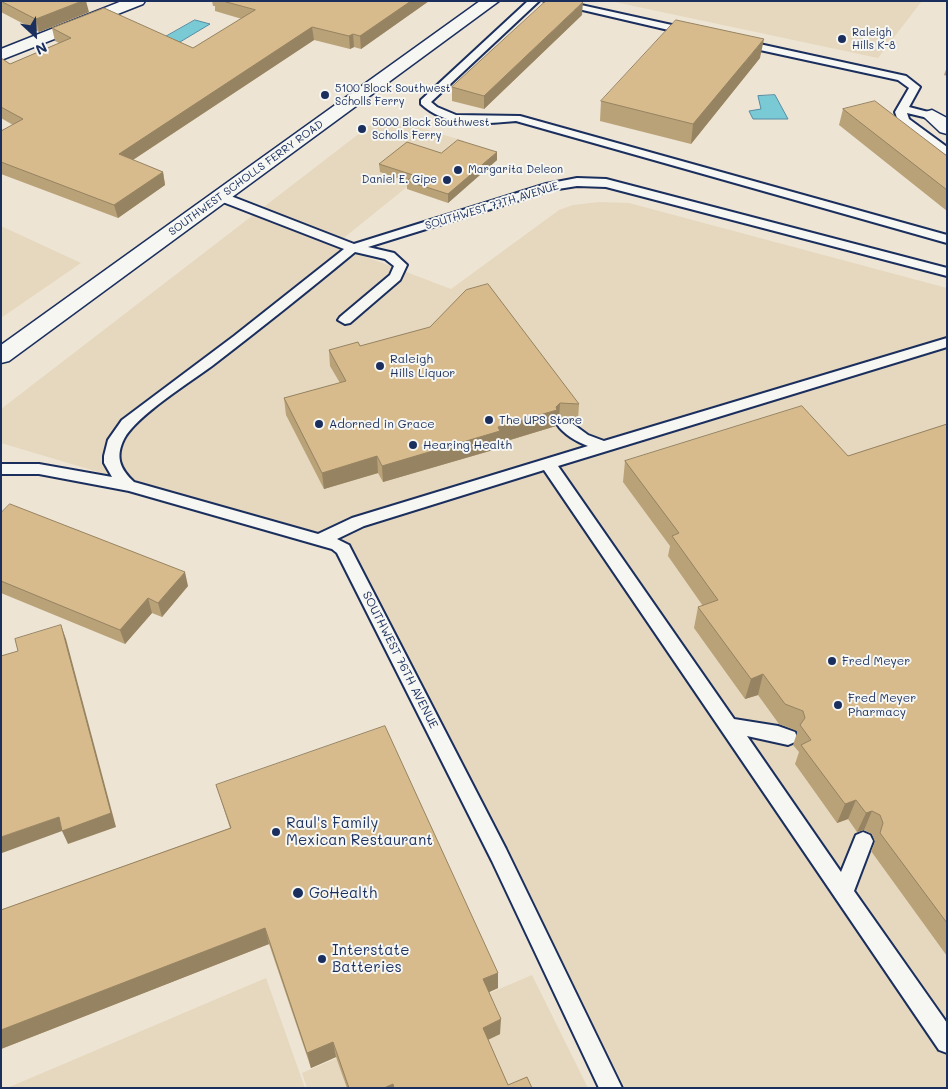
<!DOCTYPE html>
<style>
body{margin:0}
#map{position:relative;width:948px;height:1089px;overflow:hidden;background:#ede4d3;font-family:Mali,sans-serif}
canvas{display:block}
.frame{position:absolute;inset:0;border:2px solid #1b2f5e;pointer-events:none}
.north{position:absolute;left:10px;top:10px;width:50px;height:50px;-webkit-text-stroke:4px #f6f6f2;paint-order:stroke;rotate:155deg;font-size:14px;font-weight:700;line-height:20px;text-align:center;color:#1b2f5e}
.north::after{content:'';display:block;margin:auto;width:18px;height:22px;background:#1b2f5e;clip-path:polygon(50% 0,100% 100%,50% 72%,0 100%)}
</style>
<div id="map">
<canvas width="948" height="1089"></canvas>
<div class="frame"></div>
<div class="north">N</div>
</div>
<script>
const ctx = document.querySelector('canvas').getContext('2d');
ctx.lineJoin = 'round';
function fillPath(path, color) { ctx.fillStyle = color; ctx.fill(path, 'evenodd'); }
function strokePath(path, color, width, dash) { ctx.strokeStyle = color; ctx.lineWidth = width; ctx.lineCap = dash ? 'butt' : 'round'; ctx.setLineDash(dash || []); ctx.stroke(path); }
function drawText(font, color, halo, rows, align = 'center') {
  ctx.font = font + ' Mali,sans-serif'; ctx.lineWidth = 4; ctx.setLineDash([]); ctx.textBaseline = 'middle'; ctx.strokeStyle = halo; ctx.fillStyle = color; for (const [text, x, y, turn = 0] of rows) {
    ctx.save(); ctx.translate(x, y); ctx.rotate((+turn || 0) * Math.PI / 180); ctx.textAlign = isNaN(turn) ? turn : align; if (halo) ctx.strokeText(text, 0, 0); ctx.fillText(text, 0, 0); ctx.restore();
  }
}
const built = new Path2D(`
 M610 1H922L878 58Z
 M382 116 464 141 335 245 451 289 559 210 573 205 599 202 629 203 947 288V1088H625L350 547 1 443V409Z
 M1 226 81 263 1 318Z
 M532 975 588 1088H307L302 1073Z
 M266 978 305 1088H7Z`);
const water = new Path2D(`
 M195 20 210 24 180 42 165 37Z
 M775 95 788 119H753L749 111 761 109 758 96Z`);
const lane = new Path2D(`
 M528 1H539L431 102 437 107 456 115 520 116 947 235V243L516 121C483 124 447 128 421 104V100Z
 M544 1H563L690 29 695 32 690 35Z
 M741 40 906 76 920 87 909 107 936 114 938 116 932 119 907 113 909 119 947 147V156L898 121 895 112 909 88 898 80 737 45V41Z
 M577 178 606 179 947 268V276L606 187 577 186 552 190 368 247 394 253 407 265 400 280 350 323 345 324 338 320 340 317 390 275 394 266 385 259 355 252C308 291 260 329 212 366 189 383 136 416 124 439 115 457 120 469 134 482L318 534 352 518 588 446C577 442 563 434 557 424L559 421H569L588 435 604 441 947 338V347L558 466 734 719 778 726 795 732 797 737 795 742 788 745 747 736 841 872 856 835 863 832 870 835 873 841 854 891 947 1023V1053L939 1050 544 470 364 526 337 539 349 545 351 549 506 849 622 1088H599L492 861 337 553 332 549 129 491 39 474H1V464H39L112 477 104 463V456L108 440 122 420 234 336 344 249 215 199 213 196 215 193H223L354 244 546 184Z`);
const street = new Path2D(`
 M122 1H145L143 4 1 60V49Z
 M932 110 947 118V134L940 132 923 116 925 112Z`);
const secondary = new Path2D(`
 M480 1H499L9 361 1 363V345Z`);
const wall = new Path2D(`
 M1 1 89 12 39 32 1 12Z
 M212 1H429L361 49 354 47 350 49 314 40 133 160 163 172 165 185 118 218 1 174V131L13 125 1 118V58L10 64 59 43 55 41 52 28 193 48 242 19 215 11V6H213Z
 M582 15 484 109 452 101V87Z
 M760 58 691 144 600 121 601 101Z
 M947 67V76L944 75Z
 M843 109 947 156V211L839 125Z
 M441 153 497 160 448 203 407 189V182L380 172 379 164Z
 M360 346 579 404 578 420 559 419 556 422V426L500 443V448L383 482 378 473 324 489 286 415 284 398 340 383 330 366 329 350Z
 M947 424V956L871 851 875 842 872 834 864 830 857 832 848 819 837 823 795 764 799 752 793 745 797 733V731L779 724 758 695 745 699 694 628 698 607 703 606 668 556 670 546 623 482 625 461 848 456Z
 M1 513 188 586 162 617 152 613 125 644 1 593Z
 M216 785 498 973V988L489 992 500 1034 488 1040 508 1085 532 1088H347L336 1057 311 1068 269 944 1 1049V910L230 828Z`);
const shadedWall = new Path2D(`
 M82 1H86L89 12 39 32 36 19Z
 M411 1H429L361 49 360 36Z
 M583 2 582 15 484 109V96Z
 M312 27 314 40 122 167 119 154Z
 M353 34 354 47 350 49 349 36Z
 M764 39 760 58 691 144 693 124Z
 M497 152V160L448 203V194Z
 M163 172 165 185 118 218 114 205Z
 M560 403 559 419 556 422V426L500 443V448L383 482 382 466 556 407Z
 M377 456 378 473 324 489 322 473Z
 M185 572 188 586 162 617 158 603Z
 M148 598 152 613 125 644 120 630Z
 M61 625 66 639 116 827 68 844 62 831 2 853 1 837 59 817Z
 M763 674 758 695 745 699 751 679Z
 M856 800 848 819 837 823 845 804Z
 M872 811 864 830 857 832 866 813Z
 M265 928 269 944 1 1049V1030Z
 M498 973V988L483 995V979Z
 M501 1019 500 1034 483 1042V1028Z
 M333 1042 336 1057 311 1068 307 1053Z
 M393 1084V1088H384Z`);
const building = new Path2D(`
 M1 1H82L36 19Z
 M223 1H411L360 36 353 34 349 36 312 27 119 154 163 172 114 205 1 162V131L23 119 1 107V58L10 64 71 38 52 28 104 8 193 48 255 10Z
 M546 1H579L583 2 484 96 452 87Z
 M676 20 764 39 693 124 601 101Z
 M875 101 947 156V190L843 109Z
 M458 140 497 152 448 194 407 181 413 175 379 164 407 142 441 153Z
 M488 284 579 404 560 403 556 407 557 410 498 427 500 431 382 466 377 456 322 473 284 398 346 381 329 350 358 342 360 346 430 327 466 290Z
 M802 406 848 456 947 424V923L880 833 883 823 880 815 872 811 866 813 856 800 845 804 801 745 811 740 800 725 805 718 803 711 785 704 763 674 751 679 698 607 718 600 672 536 679 533 625 461Z
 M10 504 185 572 158 603 148 598 120 630 1 581V513Z
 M61 625 111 813 62 831 59 817 1 837V656L18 651 15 639Z
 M385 726 498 973 483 979 501 1019 483 1028 508 1085 527 1077 532 1088H394L393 1084 384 1088H349L333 1042 307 1053 265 928 1 1030V910L231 828 216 785Z`);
const markers = [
 [842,39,5,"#1b2f5e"],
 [325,95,5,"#1b2f5e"],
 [362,129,5,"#1b2f5e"],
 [458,170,5,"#1b2f5e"],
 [447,180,5,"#1b2f5e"],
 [380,366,5,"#1b2f5e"],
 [489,420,5,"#1b2f5e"],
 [319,424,5,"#1b2f5e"],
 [413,445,5,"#1b2f5e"],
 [832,661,5,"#1b2f5e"],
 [838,705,5,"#1b2f5e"],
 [276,832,5,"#1b2f5e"],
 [298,893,6,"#1b2f5e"],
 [322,959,5,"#1b2f5e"]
];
const farPoinames = [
 ["Raleigh",852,33],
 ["Hills K-8",852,46],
 ["5100 Block Southwest",335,89],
 ["Scholls Ferry",335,102],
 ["5000 Block Southwest",372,123],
 ["Scholls Ferry",372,136],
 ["Margarita Deleon",468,170],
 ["Daniel E. Gipe",437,180,"right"]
];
const farStreetnames = [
 ["SOUTHWEST SCHOLLS FERRY ROAD",246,178,-36],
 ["SOUTHWEST 77TH AVENUE",492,206,-17]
];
const poiNames = [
 ["Raleigh",390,359],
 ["Hills Liquor",390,373],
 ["The UPS Store",499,420],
 ["Adorned in Grace",329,424],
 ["Hearing Health",423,445],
 ["Fred Meyer",842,661],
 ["Fred Meyer",848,698],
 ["Pharmacy",848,712]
];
const streetNames = [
 ["SOUTHWEST 76TH AVENUE",400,660,63]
];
const nearPoinames = [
 ["Raul's Family",286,823],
 ["Mexican Restaurant",286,840],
 ["GoHealth",309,893],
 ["Interstate",332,950],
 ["Batteries",332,967]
];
fillPath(built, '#e6d8be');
fillPath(water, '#7acad5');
strokePath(water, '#548ca5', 1);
strokePath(lane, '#1b2f5e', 4);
strokePath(street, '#1b2f5e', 3);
strokePath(secondary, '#1b2f5e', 3);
fillPath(lane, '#f6f6f2');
fillPath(street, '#f6f6f2');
fillPath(secondary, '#f6f6f2');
fillPath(wall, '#b9a178');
fillPath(shadedWall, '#968362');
fillPath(building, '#d7bb8c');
strokePath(building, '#968362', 1);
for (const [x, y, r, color] of markers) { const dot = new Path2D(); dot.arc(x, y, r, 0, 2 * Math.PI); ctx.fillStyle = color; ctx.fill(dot); strokePath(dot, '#f6f6f2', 2); }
drawText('11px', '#1b2f5e', '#f6f6f2', farPoinames, 'left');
drawText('11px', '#1b2f5e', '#f6f6f2', farStreetnames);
drawText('12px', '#1b2f5e', '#f6f6f2', poiNames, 'left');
drawText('12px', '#1b2f5e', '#f6f6f2', streetNames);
drawText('15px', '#1b2f5e', '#f6f6f2', nearPoinames, 'left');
</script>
